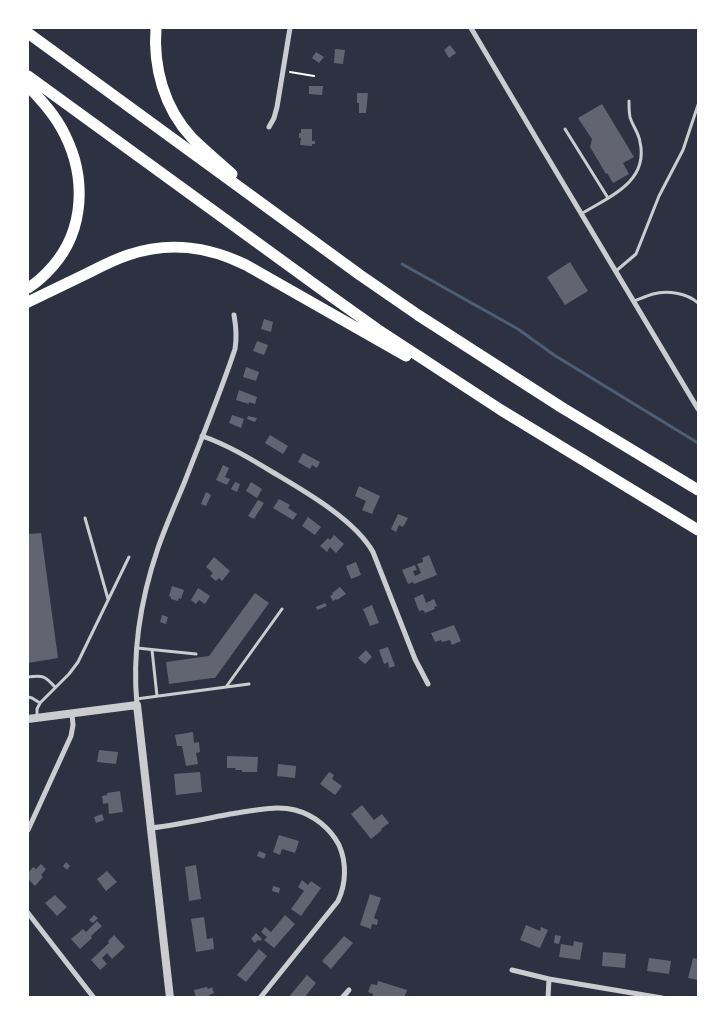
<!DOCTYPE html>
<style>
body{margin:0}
#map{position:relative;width:726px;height:1025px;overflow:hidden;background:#2d3142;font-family:"Source Serif 4",serif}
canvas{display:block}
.frame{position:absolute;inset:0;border:29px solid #fff;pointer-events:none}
</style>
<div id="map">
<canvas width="726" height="1025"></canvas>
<div class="frame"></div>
</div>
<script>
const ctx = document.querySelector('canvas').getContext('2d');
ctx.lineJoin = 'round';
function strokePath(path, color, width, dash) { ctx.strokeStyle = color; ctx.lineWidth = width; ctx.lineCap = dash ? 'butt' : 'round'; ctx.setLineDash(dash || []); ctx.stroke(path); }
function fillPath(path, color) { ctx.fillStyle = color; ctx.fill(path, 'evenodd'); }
const stream = new Path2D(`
 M402 264 518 329 554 355 698 443`);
const building = new Path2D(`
 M450 45 456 53 449 58 444 50Z
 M335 49 345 50 343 64 334 63Z
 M316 52 324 57 319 63 312 58Z
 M309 86H323L322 95 309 94Z
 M357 93H368L366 113H359V103H357Z
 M602 104 634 157 623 163 629 174 613 183 607 173 606 174 590 147 592 139 578 118Z
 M301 129H312V141H315V144H312V146L300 145 301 138H299V133H301Z
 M570 262 588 291 565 305 547 277Z
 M264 319 273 322 271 332 261 329Z
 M257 341 268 345 264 355 253 351Z
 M246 367 259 372 256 381 243 377Z
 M239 390 257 397 255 404 249 402V404L236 400Z
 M232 415 244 419 241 428 229 423Z
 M248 416 257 418 255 422 247 419Z
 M270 435 288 446 283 454 265 443Z
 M303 453 320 462 317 468 312 465 310 469 298 462Z
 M223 465 229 468 225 477 230 479 227 485 216 480Z
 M235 482 240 484 237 492 231 489Z
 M251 482 262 489 257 498 246 491Z
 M359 486 380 496 372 514 362 510 366 501 355 496Z
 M206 492 211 495 206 506 201 504Z
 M279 499 290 505 288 508 297 514 293 520 273 508Z
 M258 500 264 503 254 519 248 516Z
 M398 514 408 518 403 527 399 525 396 532 391 529Z
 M308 517 321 527 315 535 302 526Z
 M41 533 58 658 28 663V534Z
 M334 535 344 544 336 553 330 547 327 552 320 546 328 538 330 540Z
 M429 555 437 575 414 584 413 582 408 584 402 570 415 565 417 570 413 571 415 576 421 573 417 564 423 562 422 558Z
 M214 557 230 571 222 581 219 578 216 581 210 576 213 573 206 567Z
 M356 562 361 575 351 579 346 566Z
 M172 586 184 590 181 599 179 598 178 601 171 599V597L169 596Z
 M340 587 346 594 337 600 336 599 333 601 330 596 333 594 332 593Z
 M198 588 210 596 205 604 199 600 196 604 191 600Z
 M255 593 269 603 215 678H212L169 684 166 662 209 656Z
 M423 594 426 603 434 599 437 606 434 607 435 609 425 613 423 610 419 611 414 598Z
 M325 603 327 606 317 610 316 607Z
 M372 605 379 623 370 626 363 609Z
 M162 615 168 617 166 624 160 622Z
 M454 625 461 641 452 645 450 640 442 642 441 640 435 642 431 633Z
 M388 647 395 666 389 668 388 662 384 664 379 650Z
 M366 650 372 657 365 664 358 658Z
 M193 732 194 743 199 742 200 752 196 753 198 764 186 766 182 746H177L175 735Z
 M99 750 118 752 116 764 97 762Z
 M227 756 258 757 257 772H242V770H235L236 768H227Z
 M278 764 296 766 295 778 277 776Z
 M200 772 202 792 176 795 174 774Z
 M329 772 334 775 332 779 342 786 335 795 320 784Z
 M120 791 123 812 109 814 108 803 103 804 102 796 107 795V793Z
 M362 805 374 820 382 814 389 823 381 829 382 830 371 839 351 814Z
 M102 814 104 820 96 823 94 817Z
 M279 835 299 841 295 853 282 849 280 855 273 852Z
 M259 851 266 854 264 859 257 856Z
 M66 862 70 866 67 870 63 866Z
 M41 864 46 869 41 875 43 877 35 886 28 879V873L33 867 36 869Z
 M196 865 201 899 189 901 185 867Z
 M107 871 117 882 106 891 97 879Z
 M302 880 308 885 311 881 321 888 301 916 291 909 304 891 298 887Z
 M273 886 280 888 279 893 272 891Z
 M370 894 381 898 374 918 378 920 377 925 372 924 371 929 360 925Z
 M55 895 67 907 57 916 45 903Z
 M94 915 98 918 93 923 89 920Z
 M285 915 295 924 274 948 264 940 267 937 261 932 265 927 271 932Z
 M204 917 207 939 213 938 214 949 196 952 191 919Z
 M97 921 102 926 91 936 92 938 80 949 71 939 83 929 86 932Z
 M526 925 540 931 541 927 548 930 540 948 520 940Z
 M256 933 262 939 260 941 258 940 255 943 251 939Z
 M114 935 125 947 112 959 107 953 102 958 107 964 100 970 91 960 109 943 108 941Z
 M555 935 561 936 559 944 554 943Z
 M344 936 353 943 331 969 322 961Z
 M574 941 583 943 580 960 559 957 561 944 573 946Z
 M259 949 267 956 246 982 237 975Z
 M603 952 626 954 625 968 602 966Z
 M649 958 671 961 669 974 647 971Z
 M693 958 698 959V980L688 978Z
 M307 975 316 983 304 998H288Z
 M378 981 407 990 404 998H378L373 996V994L368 992 371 984 377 985Z
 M207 987 208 989 212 987 214 993 209 995 210 998H196L194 990Z`);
const path = new Path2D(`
 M290 72 314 76`);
const service = new Path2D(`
 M565 129 608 198
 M581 214C609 197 649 182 640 142 639 133 632 125 630 117 629 112 629 106 629 101
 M616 271 636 254 659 196 683 150 698 105
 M634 301C640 299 646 296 653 294 667 290 687 293 698 303
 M85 518 108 599
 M137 648 196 654
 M152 650 157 696
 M28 677C43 675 45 676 55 687
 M226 687 282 609
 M28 697 32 698 40 703
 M136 699 249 684
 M37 717V709L40 703 69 674 78 662 129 557`);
const minor = new Path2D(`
 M471 28 539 143 698 409
 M269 127 274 118 277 107 290 28
 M202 436C228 445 251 459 274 473 306 492 355 520 373 552L415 659 428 684
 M137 705C132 653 141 598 158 548 166 525 176 503 185 481 202 437 220 394 235 349 237 337 236 326 234 315
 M151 828C177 825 204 819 230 814 251 811 275 805 295 810 314 815 330 828 339 845 347 863 346 884 338 901L260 998
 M28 830 71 736 73 725 72 714
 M28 913 94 998
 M512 970 549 979 662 998
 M342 998 349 990
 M548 998 549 979`);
const tertiary = new Path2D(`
 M28 719 137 705 170 998`);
const motorway = new Path2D(`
 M156 28C153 67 164 108 192 138 205 151 219 162 232 174
 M28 33 360 275 418 315 561 407 698 490
 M28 76 321 289 377 329 501 410 698 530
 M28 86C42 101 56 116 65 135 86 177 85 229 53 266 46 274 38 282 28 288
 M28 302C47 293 67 283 86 274 100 267 113 260 128 255 169 241 207 246 246 265L406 356`);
strokePath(stream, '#4f5d75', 3);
fillPath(building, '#626471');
strokePath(path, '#fff', 2);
strokePath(service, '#caccd0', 3);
strokePath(minor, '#caccd0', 5);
strokePath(tertiary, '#caccd0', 8);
strokePath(motorway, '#fff', 11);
</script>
